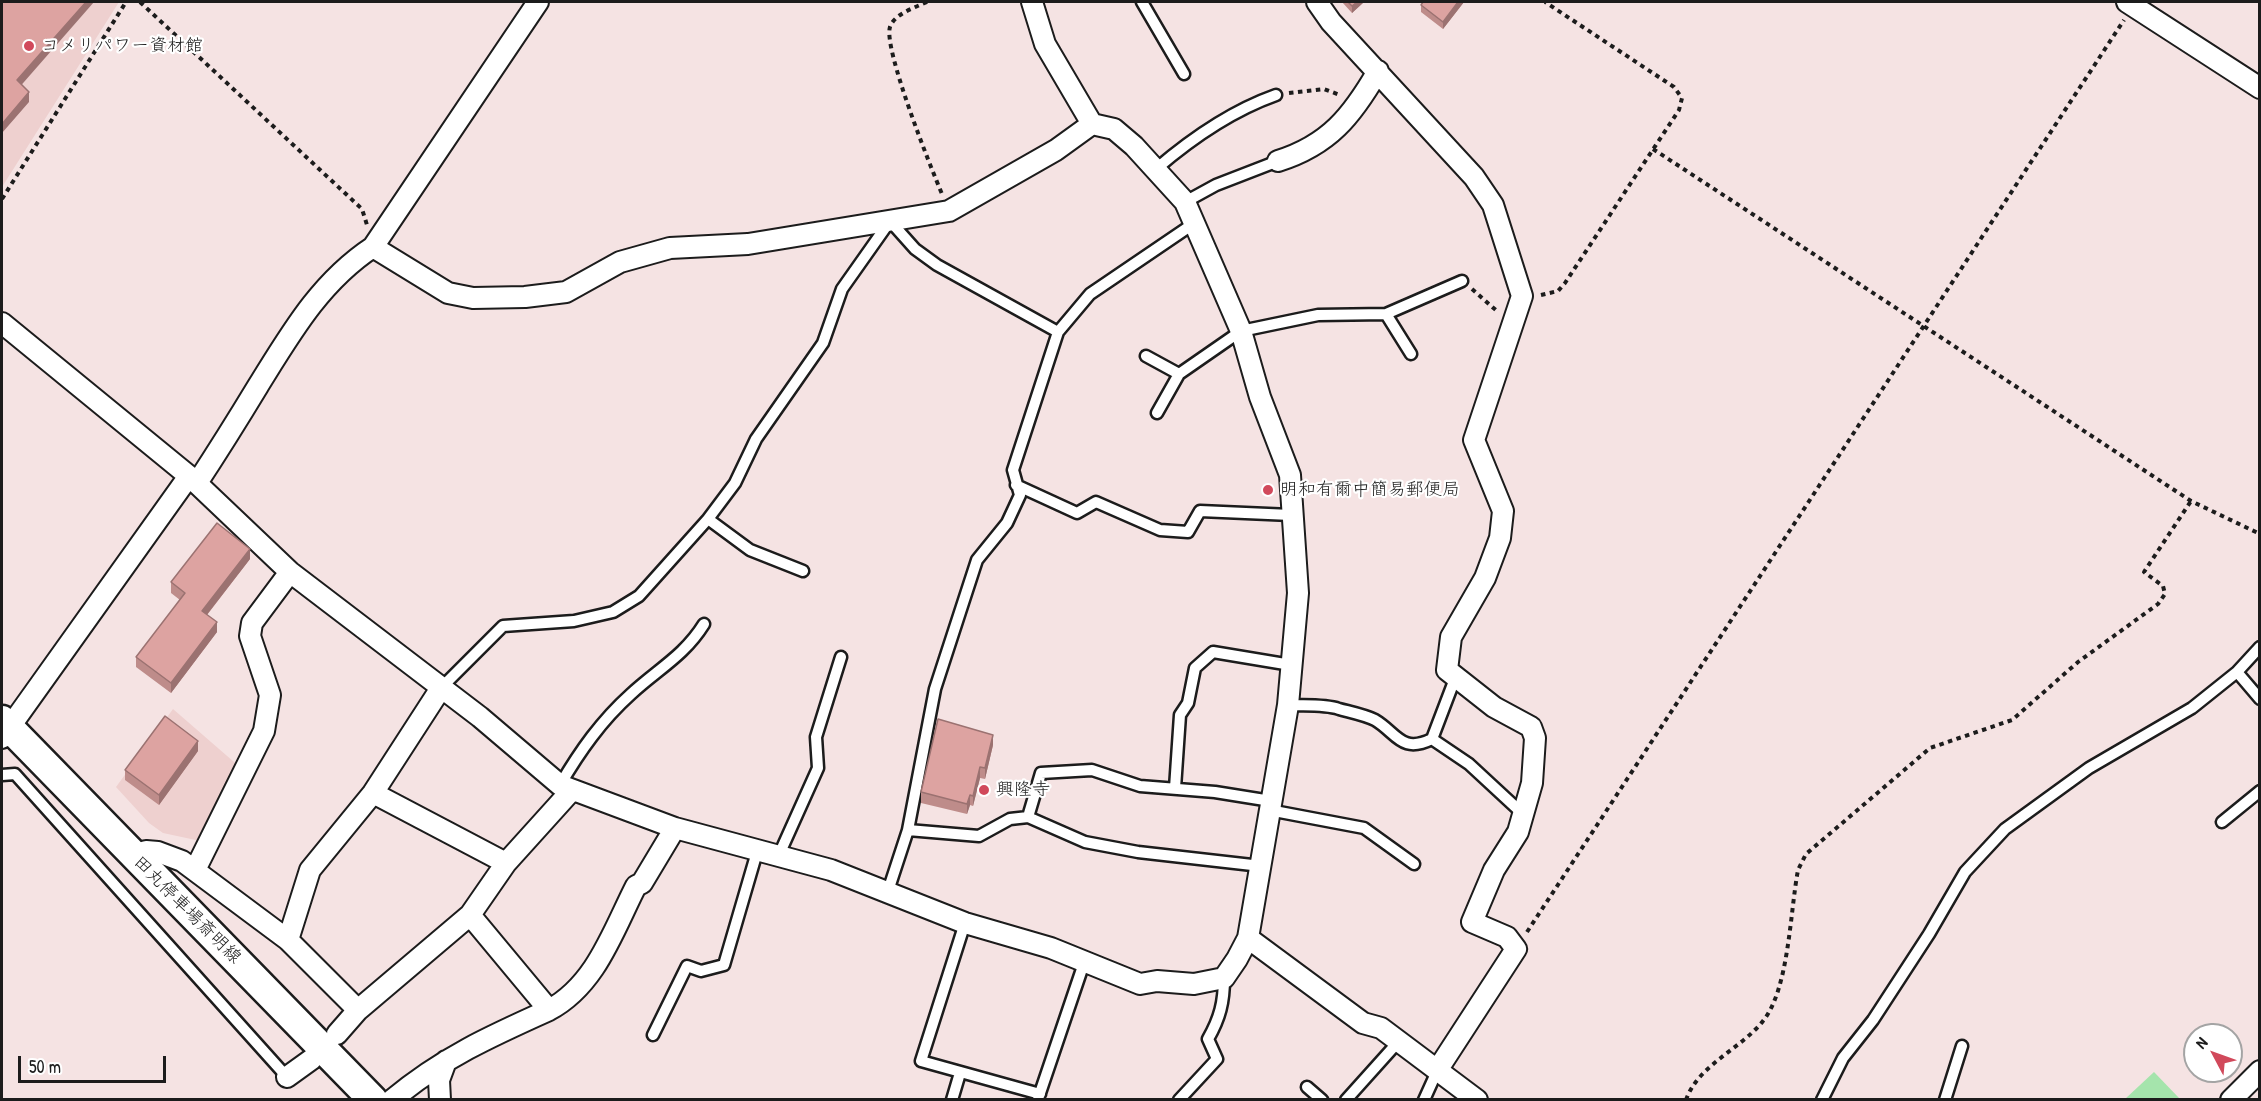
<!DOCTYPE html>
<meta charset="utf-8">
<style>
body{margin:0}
#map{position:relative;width:2261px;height:1101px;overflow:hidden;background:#f5e3e3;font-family:"Patrick Hand",sans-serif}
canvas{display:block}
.frame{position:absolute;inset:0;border:3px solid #1c1c1c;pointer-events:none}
.north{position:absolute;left:2183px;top:1023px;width:60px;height:60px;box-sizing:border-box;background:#fff;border:2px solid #a4a4a4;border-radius:50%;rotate:311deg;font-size:16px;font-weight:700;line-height:24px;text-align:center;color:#1c1c1c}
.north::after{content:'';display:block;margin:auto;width:21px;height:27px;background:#d1495b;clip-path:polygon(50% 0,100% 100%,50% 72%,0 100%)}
.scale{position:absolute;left:18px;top:1056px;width:148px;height:27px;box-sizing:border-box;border:3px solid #1c1c1c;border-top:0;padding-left:8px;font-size:18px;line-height:21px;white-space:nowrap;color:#1c1c1c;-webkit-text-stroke:4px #fff;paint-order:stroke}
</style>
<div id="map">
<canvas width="2261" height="1101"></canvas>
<div class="frame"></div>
<div class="north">N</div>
<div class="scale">50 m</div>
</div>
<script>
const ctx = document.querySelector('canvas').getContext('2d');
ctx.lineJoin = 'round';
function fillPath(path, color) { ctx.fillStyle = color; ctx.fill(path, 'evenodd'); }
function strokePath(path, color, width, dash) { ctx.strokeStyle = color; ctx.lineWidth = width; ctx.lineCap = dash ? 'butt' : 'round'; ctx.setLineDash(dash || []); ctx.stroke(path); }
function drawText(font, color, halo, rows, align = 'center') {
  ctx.font = font + ' "Patrick Hand","Klee One",sans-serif'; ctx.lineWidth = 4.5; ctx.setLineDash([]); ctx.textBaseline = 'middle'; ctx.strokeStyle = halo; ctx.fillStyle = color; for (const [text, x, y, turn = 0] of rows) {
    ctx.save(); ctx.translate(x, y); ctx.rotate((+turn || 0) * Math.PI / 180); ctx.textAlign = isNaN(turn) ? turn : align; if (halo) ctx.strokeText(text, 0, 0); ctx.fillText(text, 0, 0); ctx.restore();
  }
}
const built = new Path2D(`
 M2 2H119L2 187Z
 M173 709 249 775 205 842 163 833 149 823 116 787Z`);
const green = new Path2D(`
 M2154 1072 2180 1099H2125Z`);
const path = new Path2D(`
 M140 2 362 209 367 225
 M927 2C916 7 894 14 890 27 883 48 931 168 942 194
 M1289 93 1324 89 1340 95
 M1653 149 2191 501 2260 534
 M2 199 126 2
 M1472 289 1498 312
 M1541 295 1558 291 1565 283 1679 110 1682 98 1674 87 1545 2
 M1527 932 2124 20
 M1686 1100C1698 1065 1741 1049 1763 1021 1789 989 1790 912 1798 870L1806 854 1930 748 2012 720 2078 662 2158 604 2165 594 2163 586 2144 572 2191 501`);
const service = new Path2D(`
 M1142 2 1184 74
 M1156 169C1192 138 1231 111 1276 95
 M1185 202 1216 185 1278 161
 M1386 314 1411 354
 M1146 356 1179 374 1241 331 1318 315 1386 314 1462 281
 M1157 413 1179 374
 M1016 485 1077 513 1096 502 1160 530 1188 532 1200 511 1291 515
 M708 519 750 550 803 571
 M2237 672 2260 699
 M441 688 503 626 574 621 613 612 639 596 708 519 735 483 756 439 823 343 842 289 890 221 915 249 937 265 1058 332
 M1288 705C1304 706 1324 704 1339 709 1350 712 1365 715 1375 720 1397 733 1401 754 1432 739L1456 676
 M1432 739 1469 764 1523 814
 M2 775 15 774 287 1077
 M560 785C580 751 601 721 631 694 658 669 684 656 704 624
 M1175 788 1180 715 1188 703 1195 668 1213 652 1291 665
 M1269 810 1364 828 1414 864
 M1028 817 1041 773 1092 770 1140 786 1215 792 1271 801
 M2222 822 2260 791
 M908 830 979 836 1010 819 1028 817 1085 842 1138 852 1261 866
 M778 857 818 768 816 737 841 657
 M888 891 908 830 935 689 977 560 1007 523 1020 495 1013 470 1058 332 1090 294 1196 222
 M965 923 921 1061 1040 1094
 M653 1035 687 966 701 971 724 965 757 852
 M1307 1087 1322 1100
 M1038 1099 1084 963
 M952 1100 960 1073
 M1179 1100 1217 1059 1208 1039C1220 1018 1224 1002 1224 978
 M1346 1100 1399 1041
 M1424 1100 1438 1069
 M1822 1100 1843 1058 1873 1020 1929 934 1965 872 2005 829 2089 768 2192 708 2237 672 2260 647
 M1945 1100 1962 1046`);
const minor = new Path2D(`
 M1317 2 1331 22 1474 177 1493 205 1522 296 1474 440 1503 511 1500 538 1485 578 1451 637 1447 670 1494 707 1531 727 1535 738 1532 783 1518 832 1494 870 1472 922 1507 937 1516 949 1438 1069
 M2127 2 2260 88
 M1278 161C1329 145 1352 116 1378 71
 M373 247 448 293 473 298 525 297 566 292 620 262 670 248 748 244 949 211 1056 150 1092 124
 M2 323 189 476 290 572 480 717 560 785 675 828 831 870 965 923 1051 948 1140 984 1157 981 1194 984 1224 978 1237 959 1248 938 1288 705 1298 593 1290 475 1260 397 1241 331 1185 202 1134 146 1114 129 1092 124 1045 44 1032 2
 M197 483C218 451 238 419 258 386 291 333 320 282 373 247L538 2
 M2 738 189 476
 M373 793 506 863
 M132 855 146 851 158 852 182 861 288 940 358 1010 470 915 506 863 571 791
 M195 870 264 731 270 695 250 636 252 623 290 572
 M470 915 549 1010C596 985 613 931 636 886L642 883 675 828
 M1248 938 1363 1023 1381 1028 1477 1100
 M288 940 310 870 373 793 441 688
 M337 1034 358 1010
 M287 1077 312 1059
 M392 1100C442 1058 491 1036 549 1010
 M440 1100 439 1080 446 1061
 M2231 1100 2260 1071`);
const secondary = new Path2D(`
 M2 720 373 1100`);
const wall = new Path2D(`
 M1342 2H1364L1352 13Z
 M1464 2 1443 29 1421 12V5Z
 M250 559 207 615 217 632 171 693 136 667V657L180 600 171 593V582Z
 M993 745 985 779 980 778 973 806 970 805 967 814 921 803V792Z
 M198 751 159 805 125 780V770Z`);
const shadedWall = new Path2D(`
 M86 2H94L17 90V80Z
 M1357 2H1364L1352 13V6Z
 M1458 2H1464L1443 29V22Z
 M29 92V102L2 133V124Z
 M250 549V559L202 621V611Z
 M217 622V632L171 693V683Z
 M993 735V745L985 779V768Z
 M198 741V751L159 805V795Z
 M980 767V778L973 806V796Z
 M970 795V805L967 814V804Z`);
const building = new Path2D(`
 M2 2H86L17 80 29 92 2 124Z
 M1348 2H1357L1352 6Z
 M1423 2H1458L1443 22 1421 5Z
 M217 523 250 549 202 611 217 622 171 683 136 657 185 593 171 582Z
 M165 716 198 741 159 795 125 770Z
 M938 719 993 735 985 768 980 767 973 796 970 795 967 804 921 792Z`);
const markers = [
 [29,46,6,"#d1495b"],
 [1268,490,6,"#d1495b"],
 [984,790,6,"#d1495b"]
];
const poiNames = [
 ["コメリパワー資材館",41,46],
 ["明和有爾中簡易郵便局",1280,490],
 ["興隆寺",996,790]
];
const streetNames = [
 ["田丸停車場斎明線",187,910,45]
];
fillPath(built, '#eed0cf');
fillPath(green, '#a5e4ac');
strokePath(service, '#1c1c1c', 15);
strokePath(minor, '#1c1c1c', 24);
strokePath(secondary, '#1c1c1c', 33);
strokePath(path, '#1c1c1c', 4, [4.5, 4.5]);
strokePath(service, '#fff', 10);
strokePath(minor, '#fff', 20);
strokePath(secondary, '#fff', 28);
fillPath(wall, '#be8c8a');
fillPath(shadedWall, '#9b7271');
fillPath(building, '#dda3a1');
strokePath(building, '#9b7271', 1.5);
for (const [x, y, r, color] of markers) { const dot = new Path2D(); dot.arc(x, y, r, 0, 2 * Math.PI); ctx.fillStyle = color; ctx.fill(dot); strokePath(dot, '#fff', 2); }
drawText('18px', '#1c1c1c', '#fff', poiNames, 'left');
drawText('18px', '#1c1c1c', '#fff', streetNames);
</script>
